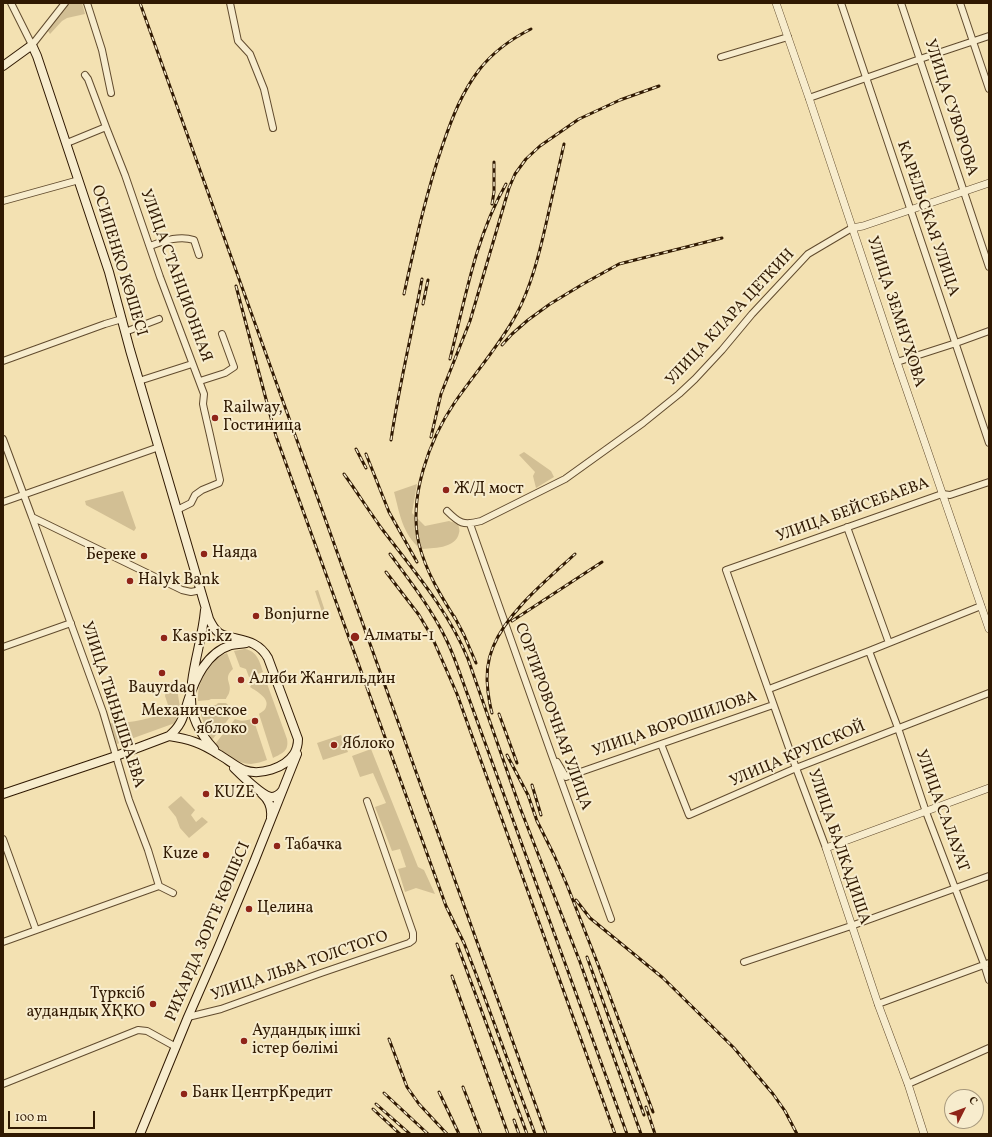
<!DOCTYPE html>
<meta charset="utf-8">
<style>
body{margin:0}
#map{position:relative;width:992px;height:1137px;overflow:hidden;background:#f3e1b2;font-family:Vollkorn,serif}
canvas{display:block}
.frame{position:absolute;inset:0;border:4px solid #301902;pointer-events:none}
.north{position:absolute;left:944px;top:1089px;width:40px;height:40px;box-sizing:border-box;background:#f7eccd;border:1px solid #a7987c;border-radius:50%;rotate:48deg;font-size:11px;font-weight:700;line-height:16px;text-align:center;color:#301902}
.north::after{content:'';display:block;margin:auto;width:14px;height:18px;background:#8f2418;clip-path:polygon(50% 0,100% 100%,50% 72%,0 100%)}
.scale{position:absolute;left:8px;top:1111px;width:87px;height:18px;box-sizing:border-box;border:2px solid #301902;border-top:0;padding-left:5px;font-size:12px;line-height:14px;white-space:nowrap;color:#301902;-webkit-text-stroke:3px #f7eccd;paint-order:stroke}
</style>
<div id="map">
<canvas width="992" height="1137"></canvas>
<div class="frame"></div>
<div class="north">С</div>
<div class="scale">100 m</div>
</div>
<script>
const ctx = document.querySelector('canvas').getContext('2d');
ctx.lineJoin = 'round';
function fillPath(path, color) { ctx.fillStyle = color; ctx.fill(path, 'evenodd'); }
function strokePath(path, color, width, dash) { ctx.strokeStyle = color; ctx.lineWidth = width; ctx.lineCap = dash ? 'butt' : 'round'; ctx.setLineDash(dash || []); ctx.stroke(path); }
function drawText(font, color, halo, rows, align = 'center') {
  ctx.font = font + ' Vollkorn,serif'; ctx.lineWidth = 4; ctx.setLineDash([]); ctx.textBaseline = 'middle'; ctx.strokeStyle = halo; ctx.fillStyle = color; for (const [text, x, y, turn = 0] of rows) {
    ctx.save(); ctx.translate(x, y); ctx.rotate((+turn || 0) * Math.PI / 180); ctx.textAlign = isNaN(turn) ? turn : align; if (halo) ctx.strokeText(text, 0, 0); ctx.fillText(text, 0, 0); ctx.restore();
  }
}
const green = new Path2D(`
 M68 3H82L85 14 67 18 62 21 50 34 48 31Z
 M524 452 551 471 554 477 536 488 533 476 535 472 519 455Z
 M417 484 412 513 425 526 449 521 458 524C459 527 460 531 459 533 456 549 432 548 420 549 402 532 400 515 394 492Z
 M123 491 136 528 134 531 86 505 85 501Z
 M318 590 328 620 325 621 315 591Z
 M245 649C257 651 260 662 263 672L249 677 246 669 240 667 234 651Z
 M227 653 233 669C222 679 233 683 229 693 229 694 226 698 226 699H211L209 700 198 701C197 681 208 660 227 653Z
 M265 678 287 739C289 751 283 753 273 758L259 714C261 712 265 711 266 707 270 698 256 691 250 687L253 682Z
 M168 682 176 683 180 707 175 723 117 744 110 723C120 725 157 718 165 712 166 712 169 709 169 708L165 696Z
 M218 703H226L228 705V712L230 717 212 740 205 727 198 706 216 705Z
 M253 718 267 760C262 762 257 763 251 764 237 764 224 753 215 744L235 719C242 722 246 721 253 718Z
 M341 735 348 752 323 760 317 743Z
 M371 749 418 867 424 870 435 894 416 888 405 892 398 869 406 867 400 849 392 851 375 807 386 803 373 773 360 777 352 756Z
 M181 796 195 810 191 815 196 822 202 817 208 822 189 838 180 828 176 817 168 807Z`);
const minor = new Path2D(`
 M11 3 32 45 65 3
 M87 3 102 50 111 93
 M230 3 238 41 250 54 264 89 273 128
 M841 3 989 443
 M901 3 989 267
 M960 3 989 89
 M721 57 788 37
 M809 98 920 59 989 36
 M106 127 125 175 160 277 204 394 203 404 204 409 210 435 220 480 219 483 202 490 195 495 191 503 177 510
 M67 143 106 127 88 79 85 75
 M3 201 79 180
 M150 246C164 241 179 235 194 240L199 255
 M125 332 159 319
 M3 361 105 324 122 319
 M897 362 956 343 989 331
 M139 381 192 364
 M200 381 225 373 234 367 222 334
 M3 439 32 517 182 590 191 592 201 590
 M3 502 159 447
 M447 511C459 523 463 526 481 521L565 479 643 423 679 394 695 379 722 350 752 314 808 254 852 228
 M32 517 103 712 129 800 148 850 159 886 173 893
 M470 524 551 753 611 919
 M847 527 889 643
 M3 647 71 623
 M869 651 898 728 926 812 984 964 989 980
 M769 689 869 651 981 606
 M661 744 689 815 796 768 989 693
 M557 762 566 777 773 705
 M3 839 36 930
 M826 848 796 768 726 570 942 494 950 495 989 482
 M3 942 159 886
 M744 962 851 926 989 876
 M878 1004 989 963
 M188 1017 221 1009 321 973 409 943 413 940V933L367 801
 M3 1084 138 1030 147 1031 176 1047
 M908 1084 989 1048`);
const tertiary = new Path2D(`
 M776 3 809 98 897 362 989 629
 M852 228 863 226 989 183
 M924 1134 908 1084 878 1004 826 848 989 788`);
const secondary = new Path2D(`
 M3 66 32 45 37 56 109 272 130 350 209 619C211 623 214 629 218 632 221 635 226 636 230 637 246 641 259 642 268 658L298 739C298 744 297 749 294 754 285 768 260 776 244 770 235 766 227 759 218 754 201 743 189 739 169 736
 M192 682C195 658 203 634 205 610
 M191 699C191 719 201 735 214 749
 M234 768C241 775 263 796 271 797 276 797 279 795 282 791
 M3 794 116 756 169 736C182 725 183 717 188 701 195 679 206 653 231 645 236 644 241 644 246 643
 M262 794C269 800 272 807 271 817
 M140 1134 188 1017 219 946 254 862 297 754`);
const rail = new Path2D(`
 M140 3 546 1134
 M492 204 494 192V162
 M236 286 271 418 276 436 446 906 464 943 476 974 535 1134
 M404 294C415 244 426 193 443 144 452 118 462 92 479 70 493 52 511 39 531 29
 M423 304 428 280
 M502 345 512 334 528 320 550 304 583 284 619 264 722 238
 M450 359C465 300 475 238 506 184
 M431 437 441 394 470 321 509 188 515 174 526 159 540 146 579 119 620 100 659 86
 M391 440C399 386 412 333 422 279
 M356 449 366 468
 M366 454 389 512 417 562
 M344 474C357 492 369 511 382 529 414 571 448 610 468 659L519 805 580 962 641 1134
 M390 554C410 581 431 608 446 639 453 653 458 668 463 682L627 1134
 M386 572 419 615 432 637 457 694 615 1134
 M454 616 464 635 476 663
 M456 620C441 596 426 572 419 544 408 498 429 440 455 402 475 373 499 346 516 315 531 287 539 255 546 224 552 197 558 171 564 144
 M512 621 602 562
 M492 713C490 706 489 699 488 692 486 677 487 661 493 647 507 612 548 579 575 554
 M499 714 517 763
 M507 755 528 795 537 821 554 855 567 885 599 967 653 1112
 M532 785 541 815
 M576 900 590 918 663 978 734 1048 773 1094 785 1111 797 1134
 M457 944 527 1134
 M587 957 644 1115
 M452 976 508 1134
 M389 1039 407 1087 419 1104 447 1134
 M463 1087 481 1134
 M439 1092 459 1134
 M384 1093 428 1134
 M376 1104 410 1134
 M646 1107 655 1134
 M373 1109 400 1134
 M514 1120 519 1134`);
const markers = [
 [215,418,4,"#8f2418"],
 [446,490,4,"#8f2418"],
 [204,554,4,"#8f2418"],
 [144,556,4,"#8f2418"],
 [130,581,4,"#8f2418"],
 [256,616,4,"#8f2418"],
 [355,637,5,"#8f2418"],
 [164,638,4,"#8f2418"],
 [162,673,4,"#8f2418"],
 [241,680,4,"#8f2418"],
 [255,721,4,"#8f2418"],
 [334,745,4,"#8f2418"],
 [206,794,4,"#8f2418"],
 [277,846,4,"#8f2418"],
 [206,855,4,"#8f2418"],
 [249,909,4,"#8f2418"],
 [153,1004,4,"#8f2418"],
 [244,1041,4,"#8f2418"],
 [184,1094,4,"#8f2418"]
];
const streetNames = [
 ["УЛИЦА СУВОРОВА",950,108,72],
 ["КАРЕЛЬСКАЯ УЛИЦА",927,219,71],
 ["ОСИПЕНКО КӨШЕСІ",118,261,73],
 ["УЛИЦА СТАНЦИОННАЯ",175,276,70],
 ["УЛИЦА ЗЕМНУХОВА",895,312,72],
 ["УЛИЦА КЛАРА ЦЕТКИН",731,318,-47],
 ["УЛИЦА БЕЙСЕБАЕВА",853,511,-20],
 ["УЛИЦА ТЫНЫШБАЕВА",112,705,72],
 ["СОРТИРОВОЧНАЯ УЛИЦА",552,717,70],
 ["УЛИЦА ВОРОШИЛОВА",675,725,-19],
 ["УЛИЦА КРУПСКОЙ",798,755,-23],
 ["УЛИЦА САЛАУАТ",941,811,70],
 ["УЛИЦА БАЛКАДИША",838,847,71],
 ["РИХАРДА ЗОРГЕ КӨШЕСІ",209,932,-67],
 ["УЛИЦА ЛЬВА ТОЛСТОГО",300,967,-19]
];
const poiNames = [
 ["Railway,",223,409],
 ["Гостиница",223,427],
 ["Ж/Д мост",454,490],
 ["Наяда",212,554],
 ["Береке",136,556,"right"],
 ["Halyk Bank",138,581],
 ["Bonjurne",264,616],
 ["Алматы-1",364,637],
 ["Kaspi.kz",172,638],
 ["Алиби Жангильдин",249,680],
 ["Bauyrdaq",162,689,"center"],
 ["Механическое",247,712,"right"],
 ["яблоко",247,730,"right"],
 ["Яблоко",342,745],
 ["KUZE",214,794],
 ["Табачка",285,846],
 ["Kuze",198,855,"right"],
 ["Целина",257,909],
 ["Түрксіб",145,995,"right"],
 ["аудандық ХҚКО",145,1013,"right"],
 ["Аудандық ішкі",252,1032],
 ["істер бөлімі",252,1050],
 ["Банк ЦентрКредит",192,1094]
];
fillPath(green, '#d2bf94');
strokePath(minor, '#614b2e', 8);
strokePath(tertiary, '#614b2e', 8);
strokePath(secondary, '#301902', 10);
strokePath(minor, '#f7eccd', 6);
strokePath(tertiary, '#f7eccd', 7);
strokePath(secondary, '#f7eccd', 8);
strokePath(rail, '#301902', 3);
strokePath(rail, '#f7eccd', 1.5, [4.5]);
for (const [x, y, r, color] of markers) { const dot = new Path2D(); dot.arc(x, y, r, 0, 2 * Math.PI); ctx.fillStyle = color; ctx.fill(dot); strokePath(dot, '#f7eccd', 1.5); }
drawText('16px', '#301902', '#f7eccd', streetNames);
drawText('16px', '#301902', '#f7eccd', poiNames, 'left');
</script>
